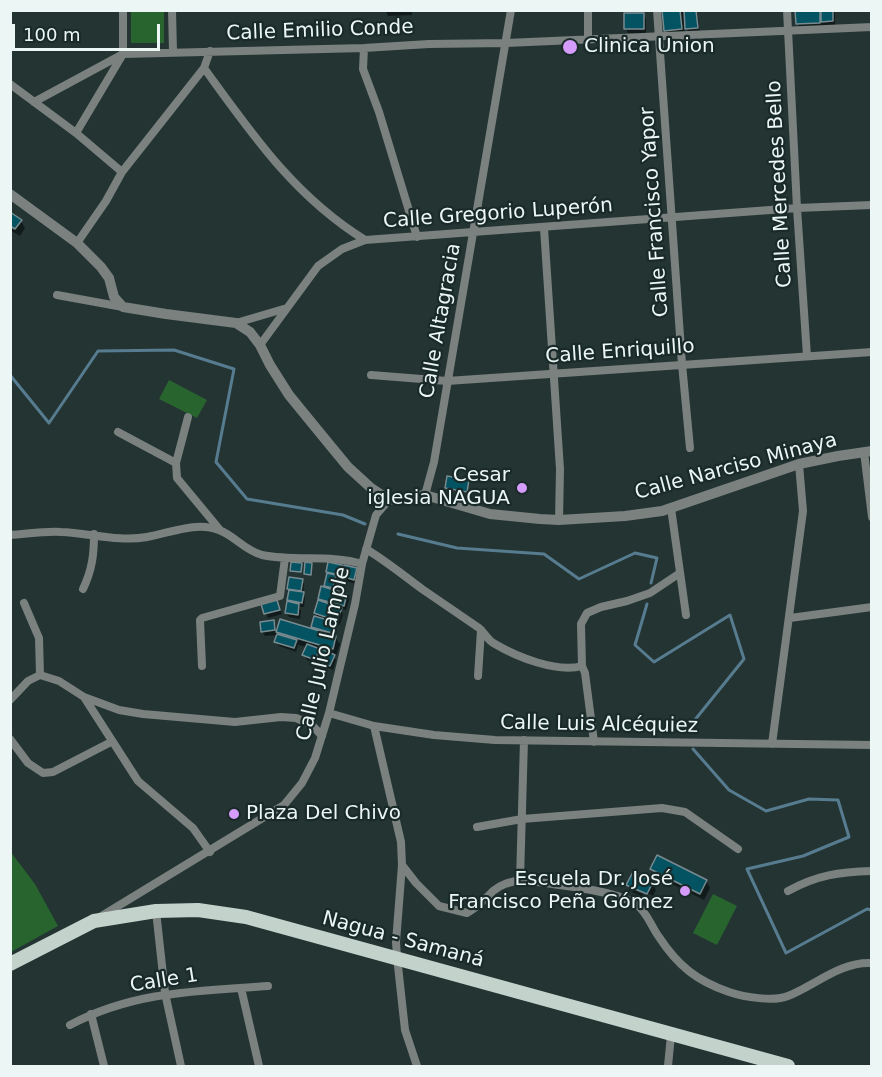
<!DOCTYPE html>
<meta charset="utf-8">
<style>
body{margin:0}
#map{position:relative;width:882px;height:1077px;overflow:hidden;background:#233433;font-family:"DejaVu Sans",sans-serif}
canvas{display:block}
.frame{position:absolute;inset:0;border:12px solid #ebf6f5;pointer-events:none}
.scale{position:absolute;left:12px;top:24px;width:148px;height:27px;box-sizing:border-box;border:3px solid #ebf6f5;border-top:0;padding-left:8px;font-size:18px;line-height:21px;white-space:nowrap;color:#ebf6f5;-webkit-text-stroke:4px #192a29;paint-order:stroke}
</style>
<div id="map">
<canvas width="882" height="1077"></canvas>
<div class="frame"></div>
<div class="scale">100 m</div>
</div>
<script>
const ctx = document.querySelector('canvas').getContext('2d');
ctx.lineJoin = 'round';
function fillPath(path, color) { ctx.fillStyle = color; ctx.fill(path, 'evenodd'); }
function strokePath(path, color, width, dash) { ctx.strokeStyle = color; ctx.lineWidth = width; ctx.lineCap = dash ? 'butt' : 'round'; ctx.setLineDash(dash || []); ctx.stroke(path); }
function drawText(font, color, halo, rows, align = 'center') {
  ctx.font = font + ' "DejaVu Sans",sans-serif'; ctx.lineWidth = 4.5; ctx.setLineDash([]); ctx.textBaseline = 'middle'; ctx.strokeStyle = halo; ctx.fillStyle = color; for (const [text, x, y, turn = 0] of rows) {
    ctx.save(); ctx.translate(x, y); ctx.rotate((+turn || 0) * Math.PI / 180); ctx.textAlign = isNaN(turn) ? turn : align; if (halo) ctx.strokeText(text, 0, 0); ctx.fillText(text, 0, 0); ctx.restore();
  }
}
const green = new Path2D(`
 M131 11H164V43H131Z
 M169 380 207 400 197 418 159 399Z
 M10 851 35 884 58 926 11 952Z
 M713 894 737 906 717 945 693 933Z`);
const shadow = new Path2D(`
 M385 10H412V15L388 16Z
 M664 10H682L686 17 685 10H697L700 33H689L684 24 685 37 670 38 666 31Z
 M797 10H835V25L800 28 797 23Z
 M643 14 646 19V34L628 33 626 29Z
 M10 214 21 221 25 228 20 236 10 230Z
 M468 481V493L448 490 447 488Z
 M341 567 344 571 356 570 359 574 357 584 345 581 342 575V579L335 577 337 581 335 592 347 595 349 600 346 610 340 609 343 614 340 625 333 623 336 628 334 636 340 644 336 656 333 655 336 660 333 670 322 665 319 661 318 664 307 660 304 655 307 647 298 645 296 652 279 646 276 642 278 635 265 636 262 631 274 622 278 630 315 631 312 627 319 619 316 613 322 603 319 599 328 590 325 586 330 575 328 572Z
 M290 579 302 580 304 585 303 594 305 598 304 607H299L301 610 300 619 289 617 286 613Z
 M276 601 282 614 268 618 263 605Z
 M652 869 706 881 710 888 704 900 656 876Z
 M652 883 656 890 653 896 632 886V889L652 899 651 901 632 892 628 884Z`);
const stream = new Path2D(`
 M10 375 49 423 98 351 174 350 234 369 216 462 247 499 343 515 365 524
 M398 534 457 548 544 554 579 579 635 553 657 558 651 583
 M647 604 635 645 654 662 730 615 744 659 694 721
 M693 749 729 790 766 811 809 799 838 800 849 837 803 856 747 869 786 953 867 909 872 910`);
const building = new Path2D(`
 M662 10H680L682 29 664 31Z
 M684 10H696L698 28 685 29Z
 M795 10H820V23L796 24Z
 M821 10H833V21L821 22Z
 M624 13H644V29H624Z
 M10 212 22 220 15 229 10 226Z
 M447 476 469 480 467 492 445 488Z
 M291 562 302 563 301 572 290 571Z
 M305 562 312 563 311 575 304 574Z
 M328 562 342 565 340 575 326 572Z
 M344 565 357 568 354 580 341 576Z
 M327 573 336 575 333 588 324 586Z
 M289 577 303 579 301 591 287 589Z
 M321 586 347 594 344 606 318 599Z
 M289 590 304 592 302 603 287 600Z
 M277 600 280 610 264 614 261 604Z
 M318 600 342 608 337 621 314 613Z
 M287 601 299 604 298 615 285 613Z
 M314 616 335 622 332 633 311 627Z
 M280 619 336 636 333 649 276 632Z
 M274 620 275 630 261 632 260 622Z
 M277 634 297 640 294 648 274 642Z
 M307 644 320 649 315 660 302 655Z
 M322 649 335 655 330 666 317 661Z
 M657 855 707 880 700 894 650 869Z
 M633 872 653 882 647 894 626 885Z`);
const minor = new Path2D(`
 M172 10 173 52
 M588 10V38
 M657 10 682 364 690 448
 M787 10 797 208 807 356
 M364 48 363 69 379 112 417 237
 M204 68C252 134 294 196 365 240L797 208 872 205
 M10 84 76 133 122 172
 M34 102 123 54 364 48 429 44 506 43 872 27
 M76 133 123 54V10
 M544 228 560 469 559 520
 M77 243 106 201 122 172 204 68 210 51
 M57 295 123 307
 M236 323 287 308
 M260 345 318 266 342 249 365 240
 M371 375 447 381 872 352
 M188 417 176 463 177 478 220 530
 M118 432 176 463
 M864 452 872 517
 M425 495 434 462 511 10
 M671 508 686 615
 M10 535C27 534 44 531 61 532 89 533 119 542 147 537 170 533 196 521 219 530 235 536 244 550 262 555 295 562 330 554 362 564
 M366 549C386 561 403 575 422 589 441 602 460 615 479 628 485 633 488 641 495 644 517 657 557 673 582 666
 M83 589C92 570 94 555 94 534
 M24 603 39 638 40 675
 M790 618 872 607
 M202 666 200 620 202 618 280 596 285 558
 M478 676 481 630
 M84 697 119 710 143 714 235 722 281 717 296 718 312 725 322 736
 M10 700 28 681 40 675 59 681 84 697 138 781 193 828 210 852
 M329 713 374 726 434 735 495 740 872 745
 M374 726 401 842 402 865 396 942 397 957 405 1030 417 1066
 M10 739 28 763 43 773 53 772 111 742
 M594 742 585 673 582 666 581 624 587 613 601 607 627 601 650 593 680 573
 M772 744 803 511 799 464
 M477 827 522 819 662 808 685 812 738 849
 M402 865 416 883 439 906 467 913C478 907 485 899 493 891 501 884 511 882 520 880 546 883 616 890 636 904 647 912 651 926 659 937 678 966 697 981 729 992 744 997 774 1002 788 996 814 986 841 961 872 963
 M520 880 524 740
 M788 891C817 875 839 872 872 871
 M156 911 165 993 181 1066
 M100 917 284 805 302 783 315 758 329 713 355 604 362 564 376 515 389 500
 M241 988 259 1066
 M91 1014 104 1066
 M70 1025C134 991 198 991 268 986
 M668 1066 671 1035`);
const tertiary = new Path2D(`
 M10 194 77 243 101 267 109 278 114 297 123 307 166 314 236 323 250 332 260 345 270 365 289 395 320 433 348 467 371 488 389 500 425 495 490 514 540 519 559 520 625 516 662 511 799 464 838 456 872 451`);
const primary = new Path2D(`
 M10 964 94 921 156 911 198 910 246 917 788 1066`);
const markers = [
 [570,47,8,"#d59cfb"],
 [522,488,6,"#d59cfb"],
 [234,814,6,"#d59cfb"],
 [685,891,6,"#d59cfb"]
];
const streetNames = [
 ["Calle Emilio Conde",320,31,-2],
 ["Calle Mercedes Bello",780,184,-93],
 ["Calle Francisco Yapor",655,212,-94],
 ["Calle Gregorio Luperón",498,214,-4],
 ["Calle Altagracia",441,321,-80],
 ["Calle Enriquillo",620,352,-4],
 ["Calle Narciso Minaya",736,467,-15],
 ["Calle Julio Lample",324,654,-77],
 ["Calle Luis Alcéquiez",599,725,1],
 ["Nagua - Samaná",403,940,15],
 ["Calle 1",164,981,-9]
];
const poiNames = [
 ["Clinica Union",584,47],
 ["Cesar",510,476,"right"],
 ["iglesia NAGUA",510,499,"right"],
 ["Plaza Del Chivo",246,814],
 ["Escuela Dr. José",673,880,"right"],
 ["Francisco Peña Gómez",673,903,"right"]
];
fillPath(green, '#28642e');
fillPath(shadow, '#0007');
strokePath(stream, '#577c90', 3);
fillPath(building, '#035362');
strokePath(building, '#798b90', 1.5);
strokePath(minor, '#7a817e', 8);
strokePath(tertiary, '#7a817e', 10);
strokePath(primary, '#c3d3cc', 14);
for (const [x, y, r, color] of markers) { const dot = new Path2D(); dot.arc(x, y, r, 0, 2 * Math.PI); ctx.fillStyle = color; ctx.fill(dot); strokePath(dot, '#192a29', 2); }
drawText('20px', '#ebf6f5', '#192a29', streetNames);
drawText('20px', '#ebf6f5', '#192a29', poiNames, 'left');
</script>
